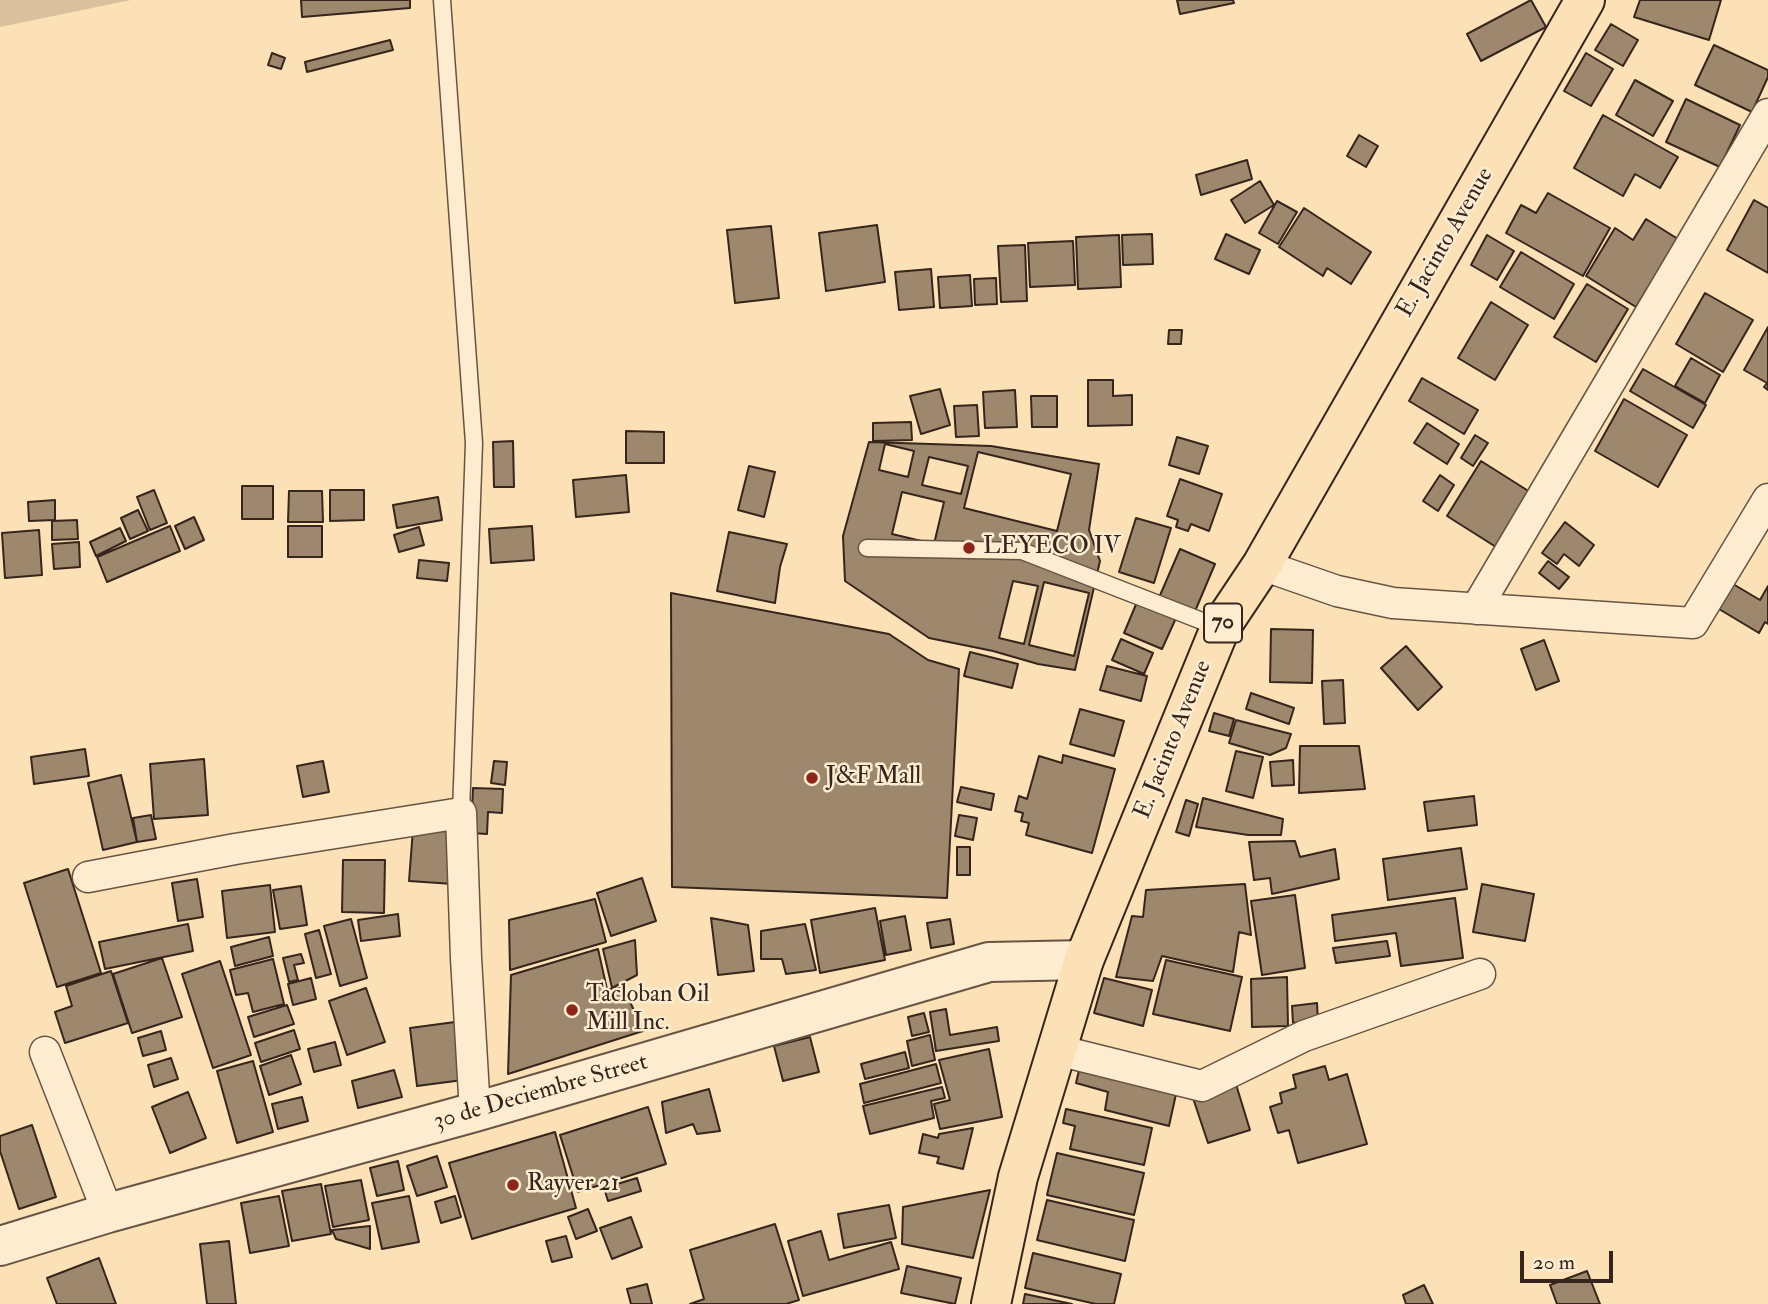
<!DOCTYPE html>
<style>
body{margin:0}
#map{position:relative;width:1768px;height:1304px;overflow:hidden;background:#fce1b7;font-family:"IM FELL Double Pica",serif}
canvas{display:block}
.scale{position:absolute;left:1520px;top:1251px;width:93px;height:32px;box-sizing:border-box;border:4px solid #36251c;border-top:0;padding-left:9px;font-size:21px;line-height:24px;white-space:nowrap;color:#36251c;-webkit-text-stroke:5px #fdecd0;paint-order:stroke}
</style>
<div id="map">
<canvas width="1768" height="1304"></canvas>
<div class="scale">20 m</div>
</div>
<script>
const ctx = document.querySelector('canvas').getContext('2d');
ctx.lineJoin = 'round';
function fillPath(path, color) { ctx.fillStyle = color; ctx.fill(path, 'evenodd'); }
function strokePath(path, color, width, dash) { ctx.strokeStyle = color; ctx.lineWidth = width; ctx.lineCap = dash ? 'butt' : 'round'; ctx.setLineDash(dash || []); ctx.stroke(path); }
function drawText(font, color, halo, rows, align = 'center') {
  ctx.font = font + ' "IM FELL Double Pica",serif'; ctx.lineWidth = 5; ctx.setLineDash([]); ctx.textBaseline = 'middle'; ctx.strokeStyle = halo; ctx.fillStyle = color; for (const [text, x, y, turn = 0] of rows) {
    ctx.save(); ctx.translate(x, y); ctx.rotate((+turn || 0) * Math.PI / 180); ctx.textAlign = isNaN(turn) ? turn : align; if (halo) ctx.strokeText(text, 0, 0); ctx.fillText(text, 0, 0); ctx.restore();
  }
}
const green = new Path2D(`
 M0 0H131L0 27Z`);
const building = new Path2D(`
 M301 0H410V8L302 17Z
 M1177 0H1233L1234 3 1180 14Z
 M1531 0 1546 27 1481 61 1467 34Z
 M1640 0H1721L1709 40 1634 17Z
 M1611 24 1638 40 1623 66 1595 50Z
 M390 40 393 50 307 72 305 62Z
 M1714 45 1768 70V77L1752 112 1695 85Z
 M272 53 285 58 281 69 268 65Z
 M1586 53 1613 69 1591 106 1564 91Z
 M1635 80 1673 101 1653 136 1616 115Z
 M1686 99 1740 125 1720 167 1666 142Z
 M1603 115 1678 157 1660 188 1635 174 1623 196 1574 168Z
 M1359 135 1378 146 1366 167 1347 156Z
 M1247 160 1252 179 1201 195 1196 175Z
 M1260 181 1274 205 1245 223 1231 200Z
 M1548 193 1610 228 1583 276 1506 233 1521 205 1536 213Z
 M1754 200 1768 208V273L1727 250Z
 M1277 201 1297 212 1278 244 1259 233Z
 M1304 208 1371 252 1351 284 1327 268 1323 276 1279 247Z
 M1646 219 1678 239 1636 307 1586 276 1615 228 1633 240Z
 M877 225 885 282 826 291 819 233Z
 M771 226 779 298 735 303 727 230Z
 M1152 234 1153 264 1123 265 1122 235Z
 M1226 234 1260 250 1249 274 1215 259Z
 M1119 235 1121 287 1078 289 1076 237Z
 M1487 235 1514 251 1497 280 1471 265Z
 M1073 241 1075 285 1030 287 1028 243Z
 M1025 245 1027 301 1001 302 998 246Z
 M1521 252 1574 284 1554 319 1500 287Z
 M931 269 934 307 899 310 895 272Z
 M970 275 972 306 940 308 938 277Z
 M996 278 997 304 975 305 974 279Z
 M1587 284 1628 309 1596 362 1554 337Z
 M1705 293 1753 320 1723 372 1676 344Z
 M1491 302 1528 325 1495 380 1458 358Z
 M1768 327V390L1764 387 1767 383 1744 370Z
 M1169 330H1182L1181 344H1168Z
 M1691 358 1720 375 1705 403 1675 386Z
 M1643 369 1706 405 1693 428 1630 391Z
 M1422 378 1478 410 1464 434 1409 401Z
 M1088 380H1113V396L1132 395V425L1088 426Z
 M940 389 950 425 921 434 910 396Z
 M1015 390 1017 427 985 428 983 392Z
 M1031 396H1057V427H1032Z
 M1624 399 1687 435 1658 487 1595 451Z
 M977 405 979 436 956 437 954 406Z
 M911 422 912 440 873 441V423Z
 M1427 423 1459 444 1447 464 1414 443Z
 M626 431 664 432V463H626Z
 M1475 435 1488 443 1473 466 1461 458Z
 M1177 437 1208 446 1199 474 1169 465Z
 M513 441 514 487H494L493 442Z
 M869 442 991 446 1099 464 1089 530 1100 561 1075 670 1038 664 993 651 929 638 845 581 843 536Z
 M885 444 914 451 908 477 879 470Z
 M978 452 1071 474 1057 531 964 508Z
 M929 457 968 466 961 494 922 485Z
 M1481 461 1530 492 1496 547 1447 516Z
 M749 466 775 472 764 517 738 510Z
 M626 475 629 512 576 517 573 480Z
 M1440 475 1454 485 1438 511 1423 501Z
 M1180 479 1222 494 1209 531 1191 524 1188 531 1176 527 1178 520 1167 516Z
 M242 486H273V519H242Z
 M154 490 167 523 150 530 137 497Z
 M330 490H364V520L330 521Z
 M289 491H322L323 522H288Z
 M902 492 944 502 934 544 892 534Z
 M438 497 442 520 397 528 393 505Z
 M55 500V520L29 521 28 502Z
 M138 510 148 531 130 539 121 518Z
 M194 517 204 540 185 549 175 526Z
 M1136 518 1171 528 1154 583 1119 572Z
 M77 520 78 539 52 540V521Z
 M1565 522 1594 545 1579 566 1564 554 1557 564 1542 553Z
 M170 526 180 551 107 582 97 557Z
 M288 526H322V557H288Z
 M532 526 534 560 491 563 489 529Z
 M419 527 424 545 399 552 394 535Z
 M120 528 126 541 96 556 90 542Z
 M39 530 42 575 5 578 2 533Z
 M729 532 787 544 780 567 775 603 717 591Z
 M79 542 80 567 54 569 52 544Z
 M1180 549 1215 564 1193 616 1158 600Z
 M419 560 449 563 447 581 417 578Z
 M1548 561 1569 577 1559 589 1539 573Z
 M1013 581 1038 586 1024 644 999 638Z
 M1044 582 1089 593 1074 656 1029 645Z
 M1733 584 1760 600 1768 586V624L1765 622 1759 633 1719 609Z
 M671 593 889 634 928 660 959 669 947 898 672 887Z
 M1137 602 1176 618 1162 649 1124 633Z
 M1271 629 1313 630 1312 683 1270 682Z
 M1121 639 1153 653 1144 674 1112 660Z
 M1544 640 1559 681 1536 690 1521 649Z
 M1406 646 1442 687 1418 710 1381 668Z
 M970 652 1018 664 1012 688 964 676Z
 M1107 666 1147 676 1141 701 1100 690Z
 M1343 680 1345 723 1324 724 1322 681Z
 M1251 693 1294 708 1289 724 1246 709Z
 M1080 709 1124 721 1114 756 1070 744Z
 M1214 713 1234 719 1229 736 1209 731Z
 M1236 720 1291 734 1286 748 1270 755 1229 743Z
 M1300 746H1359L1365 789 1299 793Z
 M85 749 89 776 34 784 31 757Z
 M1236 751 1263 757 1253 798 1226 791Z
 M1063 755 1115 769 1092 853 1026 835 1029 823 1021 821 1023 813 1015 811 1019 796 1027 799 1039 756 1062 763Z
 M204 759 208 815 154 819 150 764Z
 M1293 760 1294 785 1272 786 1270 762Z
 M323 761 329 792 303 797 297 766Z
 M494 761 507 762 505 785 491 783Z
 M121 775 137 842 103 850 88 783Z
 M961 787 994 794 991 810 957 802Z
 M473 788 503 789 502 813 488 812 487 834 471 833Z
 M1474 796 1477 825 1428 831 1424 802Z
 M1203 798 1283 819 1281 835H1248L1196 827Z
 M1186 800 1198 804 1189 836 1176 832Z
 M151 815 156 839 137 842 133 818Z
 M959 815 977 818 973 840 955 836Z
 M413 829 457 832 453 884 409 881Z
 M1295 841 1300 857 1335 849 1339 879 1272 894 1270 878 1254 880 1249 842Z
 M957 847H970V875H957Z
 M1461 848 1467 889 1388 900 1383 859Z
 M343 860H385L384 913 342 912Z
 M68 869 101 973 57 987 24 883Z
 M642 878 656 921 611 936 597 893Z
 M197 879 203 917 178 921 172 883Z
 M1245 884 1251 935 1239 932 1233 972 1162 956 1153 981 1116 977 1132 916 1143 917 1146 890Z
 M1482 884 1534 894 1525 941 1473 932Z
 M270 885 275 932 227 938 222 891Z
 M301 886 307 925 280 929 273 890Z
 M1295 895 1305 968 1262 975 1251 901Z
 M1455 898 1463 958 1401 966 1396 933 1335 941 1332 915Z
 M595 899 606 942 510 970 509 920Z
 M875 908 885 960 820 973 811 920Z
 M398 914 400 936 361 941 358 920Z
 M905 916 911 950 886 955 880 921Z
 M711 918 748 925 754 971 718 975Z
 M351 919 367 978 340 986 324 926Z
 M950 919 954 944 931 948 927 923Z
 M188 924 193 951 105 969 99 942Z
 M805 924 816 970 786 974 782 959H761V931Z
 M319 930 331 974 316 978 305 934Z
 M269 937 273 956 235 966 231 947Z
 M635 940 637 975 612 988 603 949Z
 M1387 941 1390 956 1336 963 1333 948Z
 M598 949 607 989 624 988 643 1031 508 1074 511 975Z
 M301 954 304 963 294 965 298 980 289 982 283 958Z
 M162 958 182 1017 132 1033 113 974Z
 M273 959 284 1004 253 1012 248 993 236 995 230 970Z
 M1166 960 1242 977 1230 1031 1153 1014Z
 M220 961 251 1055 213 1068 182 974Z
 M111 971 128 1023 65 1043 55 1012 72 1006 66 986Z
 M1287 977 1288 1026 1252 1027 1251 979Z
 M311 978 316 999 293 1005 288 984Z
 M1104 978 1152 990 1143 1026 1094 1013Z
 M366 988 385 1042 347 1055 329 1001Z
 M1317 1003 1318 1021 1293 1023 1292 1006Z
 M287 1005 294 1024 254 1037 248 1017Z
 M946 1009 950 1035 997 1027 999 1041 936 1051 930 1012Z
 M924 1013 929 1032 912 1036 908 1017Z
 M455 1022 463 1080 417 1086 410 1028Z
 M294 1030 300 1049 261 1062 255 1043Z
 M161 1031 166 1050 143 1056 138 1038Z
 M930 1035 935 1060 912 1066 907 1041Z
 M810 1037 819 1072 783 1081 774 1046Z
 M335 1042 341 1065 314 1072 308 1049Z
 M989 1049 1002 1117 940 1129 934 1104 950 1100 939 1060Z
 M905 1052 909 1068 865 1079 861 1064Z
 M291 1055 301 1084 269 1095 260 1066Z
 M171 1058 178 1079 154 1087 148 1065Z
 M253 1061 273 1132 237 1143 217 1071Z
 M1081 1062 1178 1085 1169 1126 1105 1110 1108 1092 1076 1083Z
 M936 1064 941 1083 864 1103 860 1084Z
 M1325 1066 1329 1080 1347 1074 1367 1144 1298 1163 1289 1130 1278 1133 1270 1107 1282 1103 1280 1093 1296 1088 1293 1075Z
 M394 1070 402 1097 358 1108 352 1081Z
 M1235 1081 1250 1130 1208 1143 1192 1095Z
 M942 1087 945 1098 931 1101 934 1118 870 1134 863 1106Z
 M709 1089 720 1131 697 1134 693 1124 666 1133 662 1102Z
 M188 1092 206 1138 170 1153 152 1107Z
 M302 1097 308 1121 278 1129 272 1104Z
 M648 1107 666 1164 578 1192 560 1135Z
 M1066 1109 1152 1128 1144 1165 1070 1149 1075 1126 1063 1123Z
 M32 1125 56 1197 19 1209 0 1151V1136Z
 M973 1128 963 1169 937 1163 939 1157 919 1153 923 1134 938 1138 939 1134Z
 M555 1132 576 1208 472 1239 449 1163Z
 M1057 1153 1144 1173 1134 1215 1047 1195Z
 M437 1156 447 1187 417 1196 407 1166Z
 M398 1161 404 1190 377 1196 370 1168Z
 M637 1178 641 1191 608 1201 604 1188Z
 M361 1180 369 1220 333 1227 325 1186Z
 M321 1184 331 1234 292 1241 282 1191Z
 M990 1190 973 1258 902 1244 903 1207Z
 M279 1196 289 1246 250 1253 241 1203Z
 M409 1196 419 1242 382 1249 372 1203Z
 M455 1196 461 1217 441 1223 435 1202Z
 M1047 1200 1134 1220 1125 1261 1037 1240Z
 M889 1205 896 1238 844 1248 838 1214Z
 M588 1209 597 1231 576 1239 568 1217Z
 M631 1217 642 1247 612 1259 600 1228Z
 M775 1224 799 1300 786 1304H690L704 1299 690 1250Z
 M370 1226V1249L336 1239 332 1230Z
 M821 1231 829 1260 891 1242 899 1269 803 1296 788 1241Z
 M566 1236 572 1257 552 1262 546 1241Z
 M229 1241 236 1304H207L200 1244Z
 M1033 1253 1121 1274 1114 1304H1096L1025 1288Z
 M99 1258 116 1304H57L47 1278Z
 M907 1266 961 1278 955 1304 901 1293Z
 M1587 1271 1600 1304H1557L1550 1285Z
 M647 1284 652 1304H631L627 1289Z
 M1424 1285 1433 1304H1406L1403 1295Z
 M1025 1294 1072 1304H1023Z`);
const service = new Path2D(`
 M442 0 474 443 461 813
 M867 548 1022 551 1220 628`);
const minor = new Path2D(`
 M1262 565 1337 591 1393 603 1693 623 1768 499
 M1476 609 1768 114
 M88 877 235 849 461 813 466 958 475 1112
 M1057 1050 1202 1086 1304 1036 1480 974
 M45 1052 108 1213`);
const tertiary = new Path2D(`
 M0 1246 108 1213 475 1112 989 962 1084 960`);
const primary = new Path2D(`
 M991 1304 1018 1177 1084 960 1220 628 1262 565 1585 0`);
const markers = [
 [969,548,7,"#8f2418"],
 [812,778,7,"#8f2418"],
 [572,1010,7,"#8f2418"],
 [513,1185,7,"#8f2418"]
];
const shields = [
 [1223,623,38]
];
const shieldNames = [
 ["70",1223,623]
];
const streetNames = [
 ["E. Jacinto Avenue",1446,243,-60],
 ["E. Jacinto Avenue",1174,740,-68],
 ["30 de Deciembre Street",541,1093,-16]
];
const poiNames = [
 ["LEYECO IV",983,548],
 ["J&F Mall",826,778],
 ["Tacloban Oil",586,996],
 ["Mill Inc.",586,1024],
 ["Rayver 21",527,1185]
];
fillPath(green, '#dac19d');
fillPath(building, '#9d876d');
strokePath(building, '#36251c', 2);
strokePath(service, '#685443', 19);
strokePath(minor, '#685443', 33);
strokePath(tertiary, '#685443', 42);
strokePath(primary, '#36251c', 42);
strokePath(service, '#fdecd0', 16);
strokePath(minor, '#fdecd0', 30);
strokePath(tertiary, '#fdecd0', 38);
strokePath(primary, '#fce1b7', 38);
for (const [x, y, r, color] of markers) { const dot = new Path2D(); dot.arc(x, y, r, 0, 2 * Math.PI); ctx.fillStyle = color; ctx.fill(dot); strokePath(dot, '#fdecd0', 2.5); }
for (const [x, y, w] of shields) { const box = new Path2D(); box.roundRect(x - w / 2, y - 19.5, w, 39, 5); ctx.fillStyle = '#fdecd0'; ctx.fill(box); strokePath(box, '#36251c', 2); }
drawText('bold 23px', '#36251c', null, shieldNames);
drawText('24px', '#36251c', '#fdecd0', streetNames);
drawText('24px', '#36251c', '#fdecd0', poiNames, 'left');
</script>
